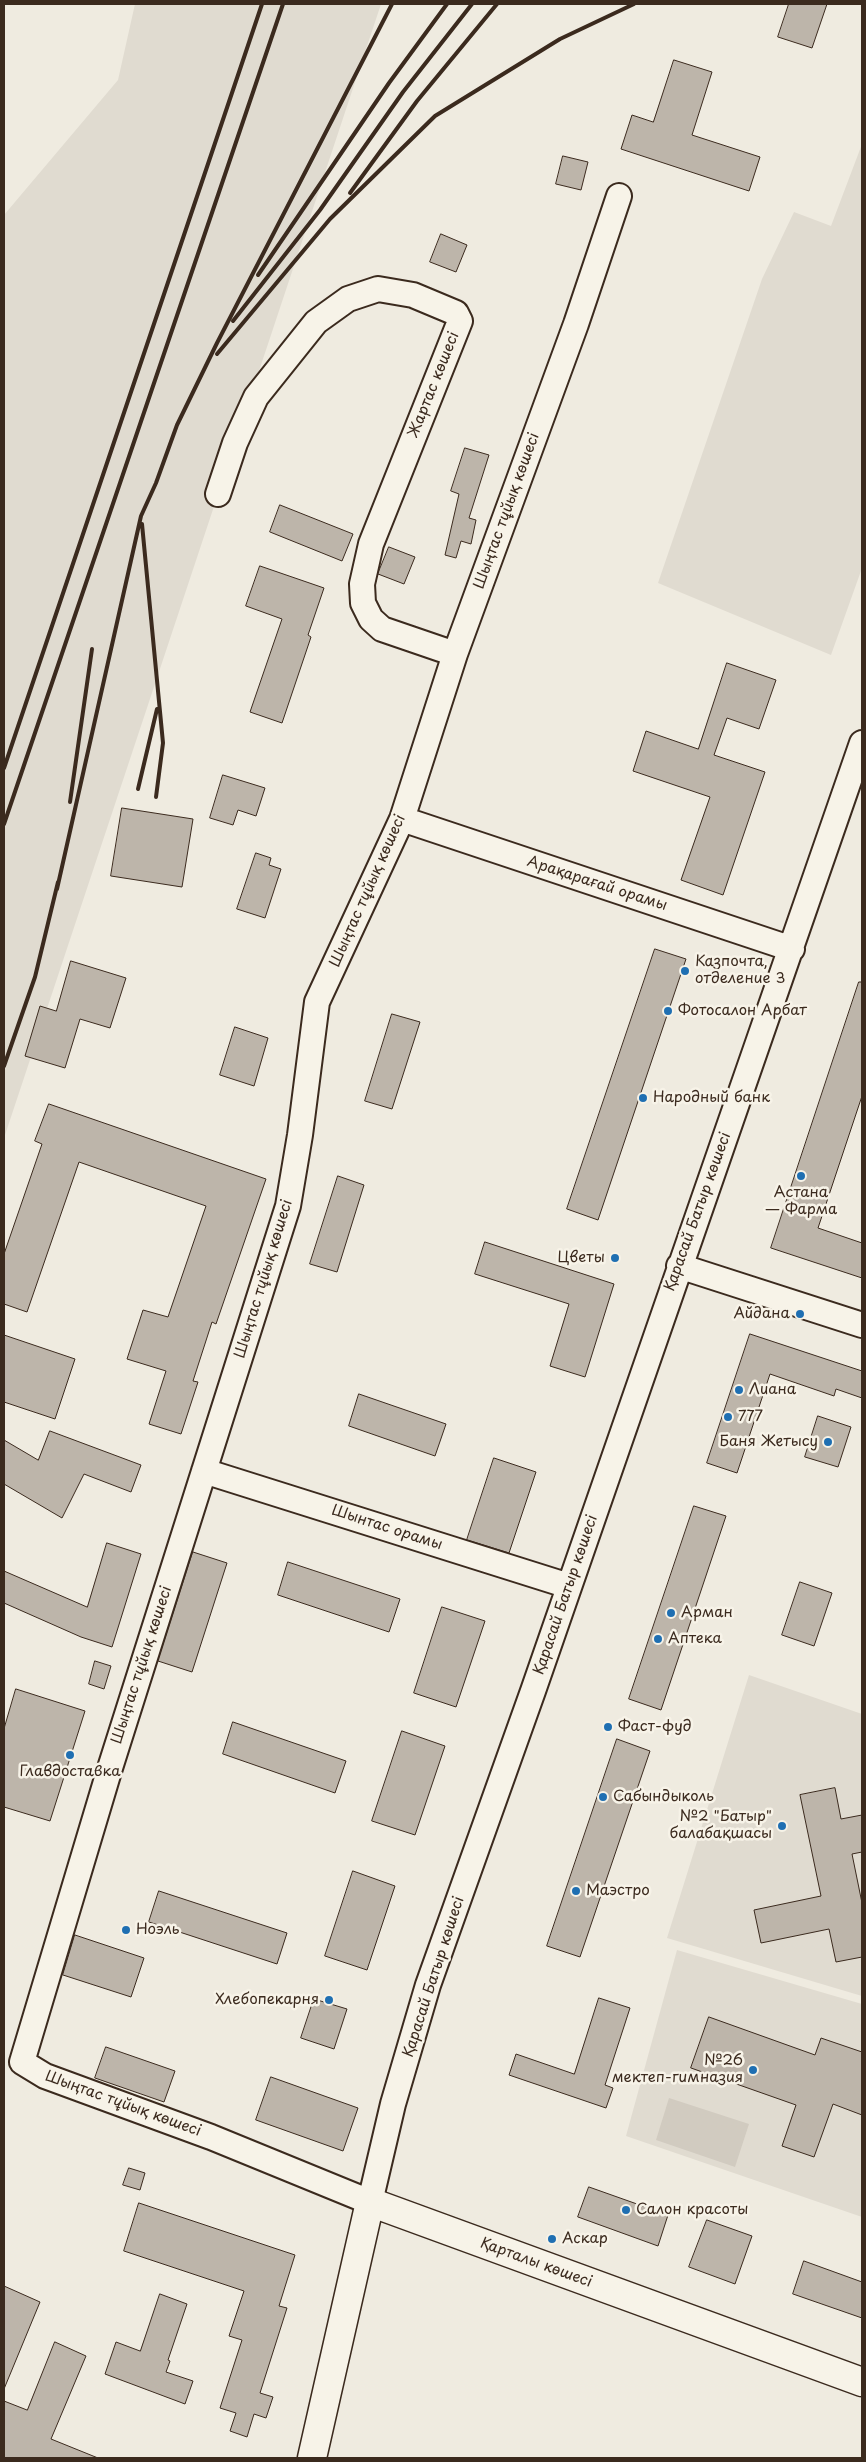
<!DOCTYPE html>
<meta charset="utf-8">
<style>
body{margin:0}
#map{position:relative;width:866px;height:2462px;overflow:hidden;background:#efebe0;font-family:"Playpen Sans",sans-serif}
canvas{display:block}
.frame{position:absolute;inset:0;border:5px solid #3b2a1e;pointer-events:none}
</style>
<div id="map">
<canvas width="866" height="2462"></canvas>
<div class="frame"></div>
</div>
<script>
const ctx = document.querySelector('canvas').getContext('2d');
ctx.lineJoin = 'round';
function fillPath(path, color) { ctx.fillStyle = color; ctx.fill(path, 'evenodd'); }
function strokePath(path, color, width, dash) { ctx.strokeStyle = color; ctx.lineWidth = width; ctx.lineCap = dash ? 'butt' : 'round'; ctx.setLineDash(dash || []); ctx.stroke(path); }
function drawText(font, color, halo, rows, align = 'center') {
  ctx.font = font + ' "Playpen Sans",sans-serif'; ctx.lineWidth = 5; ctx.setLineDash([]); ctx.textBaseline = 'middle'; ctx.strokeStyle = halo; ctx.fillStyle = color; for (const [text, x, y, turn = 0] of rows) {
    ctx.save(); ctx.translate(x, y); ctx.rotate((+turn || 0) * Math.PI / 180); ctx.textAlign = isNaN(turn) ? turn : align; if (halo) ctx.strokeText(text, 0, 0); ctx.fillText(text, 0, 0); ctx.restore();
  }
}
const built = new Path2D(`
 M135 4H381L4 1138V215L118 80Z
 M862 144V568L831 655 658 583 762 279 794 212 831 226Z
 M749 1675 862 1714V1996L667 1938Z
 M677 1950 862 2004V2217L626 2136Z`);
const green = new Path2D(`
 M669 2098 749 2124 735 2167 656 2140Z`);
const building = new Path2D(`
 M789 4H827L812 48 778 37Z
 M674 60 712 72 692 135 760 157 749 191 621 149 632 115 653 122Z
 M563 156 588 162 581 190 556 184Z
 M441 234 467 245 456 272 430 262Z
 M465 448 489 455 469 518 476 520 471 544 461 541 456 558 445 555 459 494 451 491Z
 M280 505 353 534 342 561 270 532Z
 M389 547 415 557 404 584 378 574Z
 M260 566 324 588 308 635 311 637 282 723 250 712 282 619 246 606Z
 M727 663 776 680 759 729 727 718 714 755 765 772 723 895 681 880 710 797 633 771 646 731 698 749Z
 M223 775 265 788 256 816 238 810 233 825 210 818Z
 M122 808 193 819 182 887 111 876Z
 M256 853 271 858 269 865 281 869 265 918 237 909Z
 M655 949 686 959 598 1220 567 1209Z
 M71 961 126 978 110 1028 80 1019 65 1068 25 1056 40 1006 56 1011Z
 M859 982H862V1096L818 1228 862 1243V1278L771 1248Z
 M392 1014 420 1022 392 1109 365 1101Z
 M235 1027 268 1038 254 1086 220 1075Z
 M49 1104 266 1179 216 1324 212 1322 193 1381 198 1382 181 1434 149 1424 166 1371 127 1359 143 1310 168 1317 206 1206 79 1162 27 1312 4 1304V1254L42 1144 35 1141Z
 M338 1176 364 1185 337 1272 310 1264Z
 M485 1242 614 1284 585 1377 550 1366 569 1304 475 1274Z
 M750 1334 862 1371V1398L836 1389 834 1396 770 1374 737 1473 707 1463Z
 M4 1335 75 1359 55 1419 4 1402Z
 M359 1394 446 1424 435 1456 349 1426Z
 M818 1416 851 1427 838 1467 805 1457Z
 M50 1431 141 1465 131 1492 84 1474 62 1518 4 1484V1440L38 1460Z
 M494 1458 536 1472 509 1553 467 1540Z
 M694 1506 726 1516 661 1710 629 1699Z
 M107 1543 141 1554 112 1647 81 1637 4 1603V1571L87 1607Z
 M193 1552 227 1563 192 1672 158 1661Z
 M288 1562 400 1599 389 1632 278 1595Z
 M800 1582 832 1593 814 1646 782 1635Z
 M442 1607 485 1621 456 1707 414 1693Z
 M95 1661 111 1666 104 1689 89 1684Z
 M16 1689 85 1711 50 1821 4 1807V1729Z
 M233 1722 346 1761 335 1793 223 1754Z
 M402 1731 445 1746 415 1835 372 1821Z
 M617 1739 650 1751 580 1957 547 1946Z
 M835 1788 841 1819 862 1815V1852L852 1854 862 1903V1957L836 1962 829 1929 761 1943 754 1910 821 1896 800 1795Z
 M353 1871 395 1886 367 1970 325 1956Z
 M159 1891 287 1933 277 1964 149 1922Z
 M75 1935 144 1958 131 1997 63 1975Z
 M599 1998 630 2008 605 2085 613 2088 606 2108 509 2075 516 2054 574 2074Z
 M314 1999 347 2009 334 2049 301 2038Z
 M709 2017 815 2055 821 2038 862 2052V2115L833 2104 814 2157 782 2146 796 2105 691 2068Z
 M106 2047 175 2071 164 2102 95 2078Z
 M271 2077 358 2108 343 2151 256 2120Z
 M129 2168 145 2173 140 2190 123 2185Z
 M589 2187 668 2215 658 2246 578 2217Z
 M139 2203 295 2255 279 2306 287 2308 260 2393 273 2397 266 2418 254 2414 247 2437 230 2431 236 2413 220 2408 242 2340 229 2336 244 2291 124 2251Z
 M707 2220 752 2236 735 2284 689 2267Z
 M804 2261 862 2282V2318L793 2294Z
 M4 2286 40 2302 4 2389Z
 M160 2294 187 2304 168 2360 170 2361 166 2372 193 2381 185 2404 105 2374 116 2342 140 2351Z
 M55 2342 86 2356 51 2439 98 2458H4V2401L27 2410Z`);
const minor = new Path2D(`
 M619 196 576 324 455 654 402 819 317 1002 300 1135 288 1206 110 1768 22 2062 45 2076 211 2137 370 2202 393 2104 428 1985 533 1691 862 743
 M218 494 235 443 256 397 316 322 348 299 378 289 413 295 456 313 460 321 371 544 362 584 363 603 371 619 382 629 455 654
 M402 819 792 949
 M679 1266 862 1325
 M204 1471 569 1586`);
const major = new Path2D(`
 M312 2458 370 2202 862 2382`);
const rail = new Path2D(`
 M350 193 417 101 497 4
 M258 275 389 83 447 4
 M233 321 320 210 403 92 472 4
 M217 354 330 219 435 116 560 39 634 4
 M142 524 163 743 156 797
 M4 768 262 4
 M138 789 157 709
 M70 802 92 649
 M4 824 283 4
 M57 889 141 516 156 483 177 425 217 343 392 4
 M4 1066 35 977 58 882`);
const markers = [
 [685,971,5,"#1f6fb2"],
 [668,1011,5,"#1f6fb2"],
 [643,1098,5,"#1f6fb2"],
 [801,1176,5,"#1f6fb2"],
 [615,1258,5,"#1f6fb2"],
 [800,1314,5,"#1f6fb2"],
 [739,1390,5,"#1f6fb2"],
 [728,1417,5,"#1f6fb2"],
 [828,1442,5,"#1f6fb2"],
 [671,1613,5,"#1f6fb2"],
 [658,1639,5,"#1f6fb2"],
 [608,1727,5,"#1f6fb2"],
 [70,1755,5,"#1f6fb2"],
 [603,1797,5,"#1f6fb2"],
 [782,1826,5,"#1f6fb2"],
 [576,1891,5,"#1f6fb2"],
 [126,1930,5,"#1f6fb2"],
 [329,2000,5,"#1f6fb2"],
 [753,2070,5,"#1f6fb2"],
 [626,2210,5,"#1f6fb2"],
 [552,2239,5,"#1f6fb2"]
];
const streetNames = [
 ["Жартас көшесі",434,385,-68],
 ["Шыңтас тұйық көшесі",507,511,-70],
 ["Арақарағай орамы",597,884,18],
 ["Шыңтас тұйық көшесі",368,891,-66],
 ["Қарасай Батыр көшесі",698,1212,-70],
 ["Шыңтас тұйық көшесі",264,1279,-73],
 ["Шынтас орамы",387,1528,18],
 ["Қарасай Батыр көшесі",566,1595,-71],
 ["Шыңтас тұйық көшесі",142,1665,-72],
 ["Қарасай Батыр көшесі",434,1977,-72],
 ["Шыңтас тұйық көшесі",123,2104,20],
 ["Қарталы көшесі",536,2263,20]
];
const poiNames = [
 ["Казпочта,",695,962],
 ["отделение 3",695,979],
 ["Фотосалон Арбат",678,1011],
 ["Народный банк",653,1098],
 ["Астана",801,1193,"center"],
 ["— Фарма",801,1210,"center"],
 ["Цветы",605,1258,"right"],
 ["Айдана",790,1314,"right"],
 ["Лиана",749,1390],
 ["777",738,1417],
 ["Баня Жетысу",818,1442,"right"],
 ["Арман",681,1613],
 ["Аптека",668,1639],
 ["Фаст-фуд",618,1727],
 ["Главдоставка",70,1772,"center"],
 ["Сабындыколь",613,1797],
 ["№2 \"Батыр\"",772,1817,"right"],
 ["балабақшасы",772,1834,"right"],
 ["Маэстро",586,1891],
 ["Ноэль",136,1930],
 ["Хлебопекарня",319,2000,"right"],
 ["№26",743,2061,"right"],
 ["мектеп-гимназия",743,2078,"right"],
 ["Салон красоты",636,2210],
 ["Аскар",562,2239]
];
fillPath(built, '#e0dbd0');
fillPath(green, '#d1cbc0');
fillPath(building, '#bdb5aa');
strokePath(building, '#3b2a1e', 1);
strokePath(minor, '#3b2a1e', 28);
strokePath(major, '#3b2a1e', 31);
strokePath(minor, '#f7f3e8', 24);
strokePath(major, '#f7f3e8', 28);
strokePath(rail, '#3b2a1e', 4);
for (const [x, y, r, color] of markers) { const dot = new Path2D(); dot.arc(x, y, r, 0, 2 * Math.PI); ctx.fillStyle = color; ctx.fill(dot); strokePath(dot, '#f7f3e8', 2); }
drawText('15px', '#3b2a1e', '#f7f3e8', streetNames);
drawText('15px', '#3b2a1e', '#f7f3e8', poiNames, 'left');
</script>
